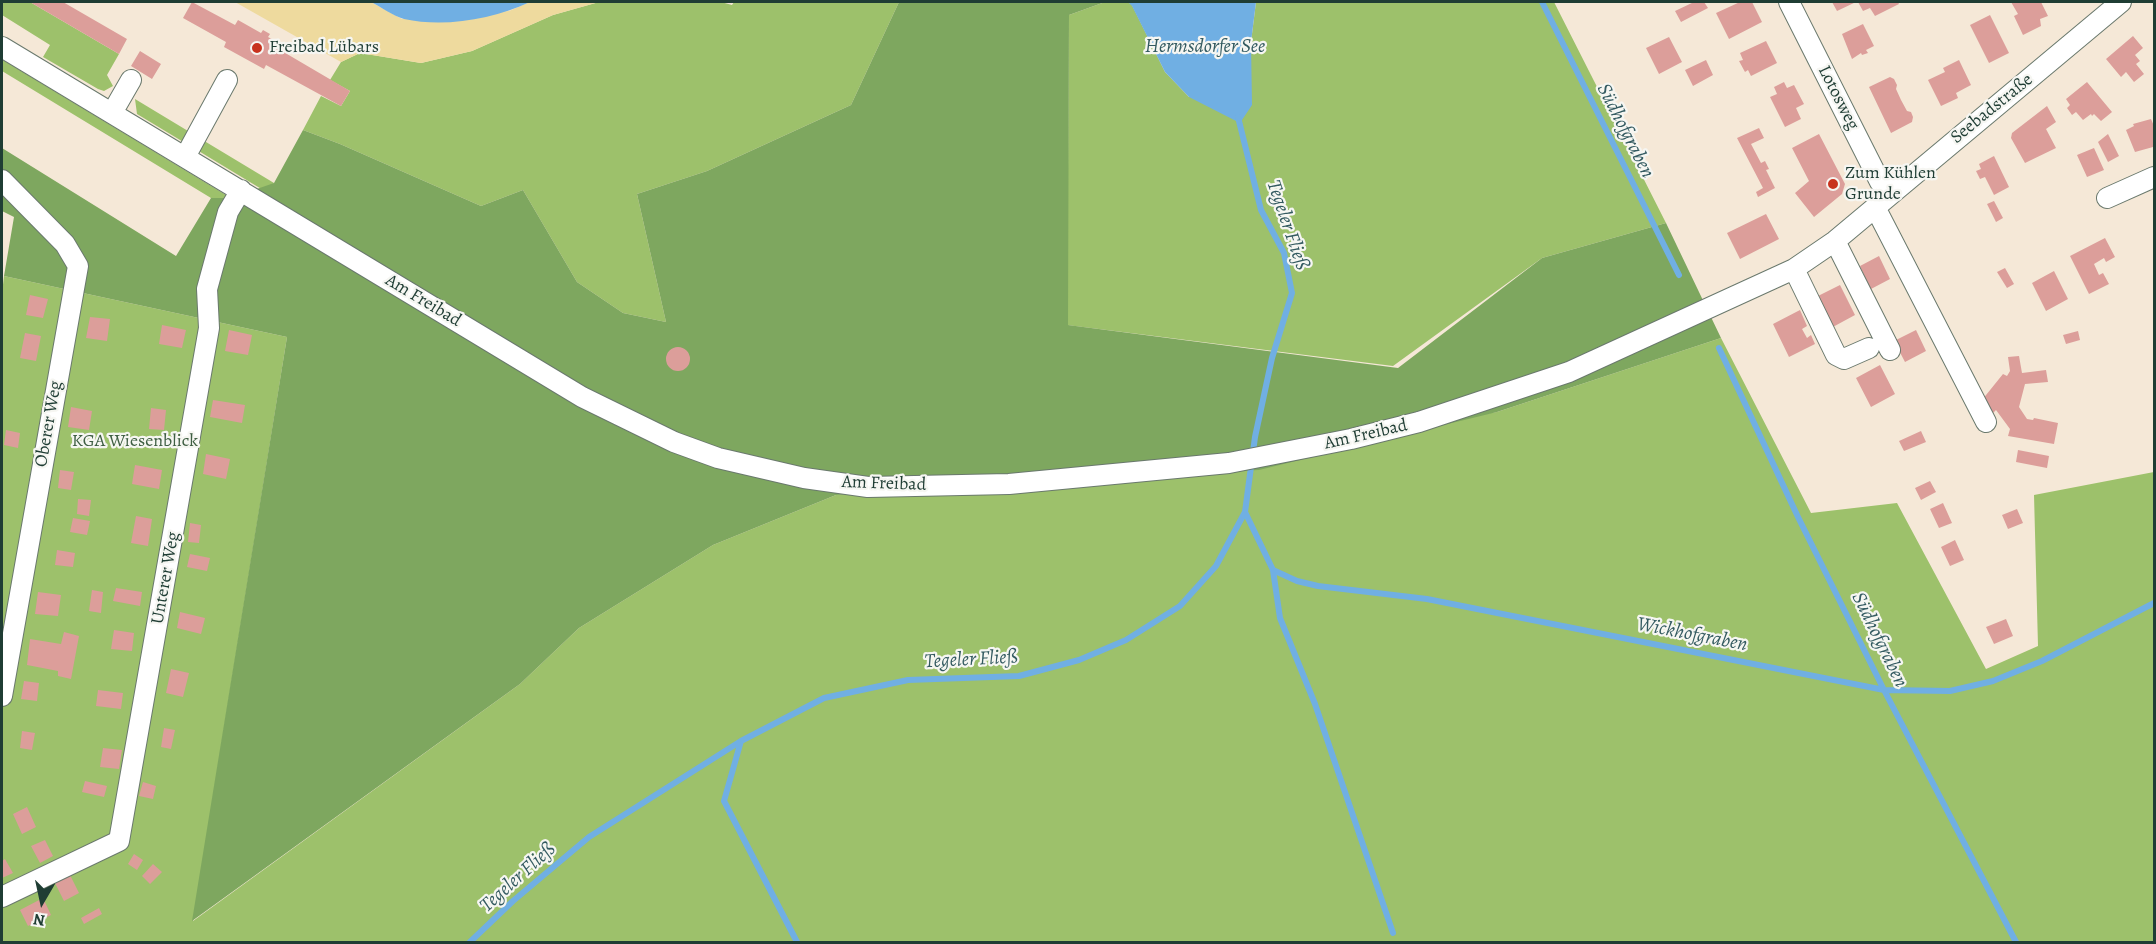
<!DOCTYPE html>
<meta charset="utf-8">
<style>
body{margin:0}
#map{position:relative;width:2156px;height:944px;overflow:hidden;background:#f5e8d7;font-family:Alegreya,serif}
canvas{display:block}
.frame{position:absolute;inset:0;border:3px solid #1f3d34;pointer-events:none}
.north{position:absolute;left:12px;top:872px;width:60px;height:60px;-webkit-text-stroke:4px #f6f6f2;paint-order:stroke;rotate:189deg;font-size:16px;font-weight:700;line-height:24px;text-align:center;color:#1f3d34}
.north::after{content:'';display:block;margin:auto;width:21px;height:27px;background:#1f3d34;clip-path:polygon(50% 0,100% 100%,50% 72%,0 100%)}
</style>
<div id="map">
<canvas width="2156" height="944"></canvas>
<div class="frame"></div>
<div class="north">N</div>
</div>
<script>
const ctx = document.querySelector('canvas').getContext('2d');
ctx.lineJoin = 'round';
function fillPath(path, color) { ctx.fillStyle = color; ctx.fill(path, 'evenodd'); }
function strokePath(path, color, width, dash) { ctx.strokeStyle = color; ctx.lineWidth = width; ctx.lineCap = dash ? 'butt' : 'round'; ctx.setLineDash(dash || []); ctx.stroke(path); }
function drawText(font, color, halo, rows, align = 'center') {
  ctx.font = font + ' Alegreya,serif'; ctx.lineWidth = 4.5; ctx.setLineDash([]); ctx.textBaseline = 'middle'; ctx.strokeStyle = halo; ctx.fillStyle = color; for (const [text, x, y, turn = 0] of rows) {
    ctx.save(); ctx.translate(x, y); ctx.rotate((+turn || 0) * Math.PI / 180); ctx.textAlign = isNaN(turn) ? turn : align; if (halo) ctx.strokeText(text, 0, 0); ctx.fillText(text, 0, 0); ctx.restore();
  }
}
const green = new Path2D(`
 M2 2H30L119 54 107 75 113 86 104 91 98 89 43 57 50 45 2 15Z
 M599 2H721L732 5 734 2H899L851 105 707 171 637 194 666 322 623 313 577 282 523 190 481 206 340 144 303 130 321 96 341 106 350 91 330 80 341 62 360 53 421 63 472 51 553 15Z
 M1105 2H1128L1132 5 1165 72 1189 97 1251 42 1256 2H1554L1666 223 1542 258 1393 366 1067 325 1069 15Z
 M3 60 231 198H211L2 71Z
 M135 99 193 134 185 143 137 114Z
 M201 139 274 183 268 193 197 150Z
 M4 276 287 337 193 921 520 684 579 628 713 545 836 495 983 490 1497 412 1721 338 1811 513 1897 503 1986 669 2038 646 2034 495 2154 472V942H2V293Z`);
const forest = new Path2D(`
 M899 2H1105L1069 15 1068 325 1398 368 1542 258 1666 223 1721 338 1497 412 1259 470 1120 476 983 490 836 495 713 545 579 628 520 684 192 921 287 337 4 276 14 217 2 211V148L176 256 211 198H231L274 183 303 130 340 144 481 206 523 190 577 282 623 313 666 322 637 194 707 171 851 105Z`);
const sand = new Path2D(`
 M235 2H371L402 19 509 11 530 2H599L553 15 472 51 421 63 360 53 341 62Z`);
const water = new Path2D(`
 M371 2H530C493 19 445 28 404 19 393 16 381 7 371 2Z
 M1128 2H1256L1251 42 1252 105 1240 123 1189 97 1165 72 1132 6Z`);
const stream = new Path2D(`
 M1542 2 1679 275
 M1719 348 1798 517 1884 690 2016 942
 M1245 512 1273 570 1297 581 1318 586 1427 599 1884 690 1950 691 1993 681 2042 661 2154 603
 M1273 570 1280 618 1315 704 1393 933
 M741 741 724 801 797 942
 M470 942 513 901 589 837 741 741 824 698 908 680 1019 676 1079 660 1126 640 1180 606 1216 566 1245 512 1255 437 1272 358 1292 293 1284 253 1261 210 1238 117`);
const building = new Path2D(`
 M30 2H63L127 39 119 54Z
 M192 2 235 25 238 20 261 33 263 30 270 34 268 37 290 49 287 54 350 91 341 106 266 65 264 69 224 47 226 42 183 18Z
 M1694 2H1704L1708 8 1681 22 1675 11Z
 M1740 2H1752L1762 22 1729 39 1716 13Z
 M1832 2H1856L1837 11Z
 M1858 2H1898L1899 4 1875 16 1870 8 1863 11Z
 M2011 2H2041L2048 16 2040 19 2041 26 2023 35 2014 16 2018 14Z
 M1990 15 2009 53 1989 63 1970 25Z
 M1863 24 1874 46 1866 50 1868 53 1862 55 1861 53 1852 59 1842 34Z
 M2133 36 2143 48 2135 55 2140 61 2136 64 2144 74 2134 82 2126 72 2121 77 2106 59Z
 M1669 37 1682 62 1659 74 1646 48Z
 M1766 41 1777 63 1751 76 1748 70 1745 72 1739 61 1743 60 1740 53Z
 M140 51 161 64 152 79 131 66Z
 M1706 60 1713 75 1693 86 1685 70Z
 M1959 60 1971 85 1956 93 1958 98 1941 106 1928 80 1945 72 1943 68Z
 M1890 77 1894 79 1897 85 1896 89 1901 100 1907 111 1911 112 1913 117 1912 122 1891 133 1869 87Z
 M1784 82 1787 88 1794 85 1804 104 1796 108 1801 119 1785 127 1770 97 1777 94 1774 87Z
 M2087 82 2112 112 2101 121 2094 114 2092 116 2091 114 2083 120 2076 112 2072 115 2067 108 2070 105 2066 99Z
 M2047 106 2056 122 2046 129 2056 148 2025 163 2011 138 2012 133Z
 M2151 119 2154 126 2153 147 2135 152 2126 130 2134 126 2133 124Z
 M1759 128 1764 138 1751 144 1761 163 1765 161 1769 169 1766 170 1775 188 1758 197 1756 192 1763 188 1737 138Z
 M1819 134 1845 184 1842 194 1814 217 1795 193 1809 181 1792 148Z
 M2108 134 2119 156 2108 162 2098 142Z
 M2094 148 2104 170 2087 177 2077 155Z
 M1994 156 2009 187 1994 195 1985 177 1980 179 1976 171 1981 169 1979 164Z
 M1994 201 2003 218 1996 222 1987 204Z
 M1766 214 1779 239 1740 259 1727 233Z
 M2105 238 2115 257 2106 262 2104 258 2094 264 2099 275 2103 273 2109 284 2089 294 2070 256Z
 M1879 256 1890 279 1871 289 1869 286 1865 287 1860 277 1864 275 1860 266Z
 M2005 268 2014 284 2007 288 1997 272Z
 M2054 271 2068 299 2046 311 2032 283Z
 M1840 285 1855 315 1831 328 1816 297Z
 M30 295 48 299 43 318 26 315Z
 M1800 310 1807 326 1802 329 1807 338 1811 335 1815 344 1789 357 1773 324Z
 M90 317 110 319 107 341 86 338Z
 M162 325 186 330 182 348 159 344Z
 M229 330 252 335 248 355 225 351Z
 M1916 330 1926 351 1905 362 1894 341Z
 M2078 331 2080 340 2066 344 2063 335Z
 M25 333 41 336 36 361 20 358Z
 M666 359a12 12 0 1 1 24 0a12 12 0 1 1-24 0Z
 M2019 356 2022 373 2046 370 2048 382 2025 384 2019 407 2027 419 2033 420 2034 418 2058 423 2054 444 2008 436 2010 429 1996 410 1993 413 1982 400 2003 374 2007 376 2010 371 2008 357Z
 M1880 365 1895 394 1871 407 1856 378Z
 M213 400 245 405 242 423 210 417Z
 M71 407 92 411 89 430 68 427Z
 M151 408 166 410 164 430 149 429Z
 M6 430 20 433 18 448 4 445Z
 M1921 431 1926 442 1904 451 1899 441Z
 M2018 450 2049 456 2047 468 2016 462Z
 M206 454 230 459 226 479 203 474Z
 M135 465 162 470 159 489 132 484Z
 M60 470 74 472 71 490 58 488Z
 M1930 481 1936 492 1921 500 1915 488Z
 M78 499 91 500 89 516 77 514Z
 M1943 503 1952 523 1939 528 1930 509Z
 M2017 509 2023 523 2008 529 2002 515Z
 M136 516 152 519 148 546 131 543Z
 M73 518 90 521 87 535 70 532Z
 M190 523 201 525 199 543 188 542Z
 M1955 540 1964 560 1950 566 1941 547Z
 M57 550 75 553 73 567 55 565Z
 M190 554 210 558 207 571 187 567Z
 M116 588 142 592 140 606 113 601Z
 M92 590 103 592 101 613 89 611Z
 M38 592 61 595 58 616 35 614Z
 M180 612 205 618 201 634 177 628Z
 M2006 619 2013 636 1994 644 1986 627Z
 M114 630 134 633 132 651 111 649Z
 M64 632 79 636 71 679 58 676V671L27 665 30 639 61 644Z
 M171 669 189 673 183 697 166 693Z
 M24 681 39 683 37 701 21 699Z
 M98 690 123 693 121 709 96 706Z
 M164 728 175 730 171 749 161 747Z
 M22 731 35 733 32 750 20 748Z
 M103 748 122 750 119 769 100 767Z
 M85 781 107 786 104 797 82 792Z
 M143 782 156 786 153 799 139 796Z
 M27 807 36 827 22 834 13 814Z
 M45 840 53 856 40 863 31 846Z
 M134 854 143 860 137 870 128 864Z
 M5 859 13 873 2 878V861Z
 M153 864 162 872 150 884 142 876Z
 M70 875 79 893 64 901 55 883Z
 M43 898 51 915 28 926 20 910Z
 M99 908 102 914 84 924 81 918Z`);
const minor = new Path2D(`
 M1789 2 1880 182 1891 192
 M2 47 582 397 674 442 718 458 804 478 868 487 1009 484 1229 463 1351 439 1419 422 1569 372 1794 269 1835 241 2121 2
 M112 113 131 80
 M185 157 227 80
 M2 180 65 244 78 266 2 696
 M2107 198 2154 177
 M1875 207 1986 422
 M1835 241 1890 350
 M1794 269 1836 355 1844 359 1869 348
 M2 897 119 841 209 328 207 289 228 212 241 190`);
const markers = [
 [257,48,6,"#c8321e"],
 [1833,184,6,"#c8321e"]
];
const poiNames = [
 ["Freibad Lübars",269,48],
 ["Zum Kühlen",1845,174],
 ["Grunde",1845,195]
];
const streetNames = [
 ["Lotosweg",1838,98,63],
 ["Seebadstraße",1992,109,-39],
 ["Am Freibad",423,301,31],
 ["Oberer Weg",49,424,-80],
 ["Am Freibad",1366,435,-13],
 ["Am Freibad",884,484,2],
 ["Unterer Weg",166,578,-80]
];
const parkNames = [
 ["KGA Wiesenblick",135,442]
];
const waterNames = [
 ["Hermsdorfer See",1205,47],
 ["Südhofgraben",1625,131,63],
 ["Tegeler Fließ",1287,225,71],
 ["Wickhofgraben",1692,635,11],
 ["Südhofgraben",1879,640,64],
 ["Tegeler Fließ",971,660,-3],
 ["Tegeler Fließ",518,878,-42]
];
fillPath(green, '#9dc16b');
fillPath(forest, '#7ea75f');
fillPath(sand, '#eeda9e');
fillPath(water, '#70afe3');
strokePath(stream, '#70afe3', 6);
fillPath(building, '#dc9e9a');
strokePath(minor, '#6a796d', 22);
strokePath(minor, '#fff', 20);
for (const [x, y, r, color] of markers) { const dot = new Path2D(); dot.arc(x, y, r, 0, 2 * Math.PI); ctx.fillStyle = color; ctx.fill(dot); strokePath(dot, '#f6f6f2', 2); }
drawText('18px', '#1f3d34', '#f6f6f2', poiNames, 'left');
drawText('18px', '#1f3d34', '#f6f6f2', streetNames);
drawText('18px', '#3e5e42', '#f6f6f2', parkNames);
drawText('italic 20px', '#335a60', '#f6f6f2', waterNames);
</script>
